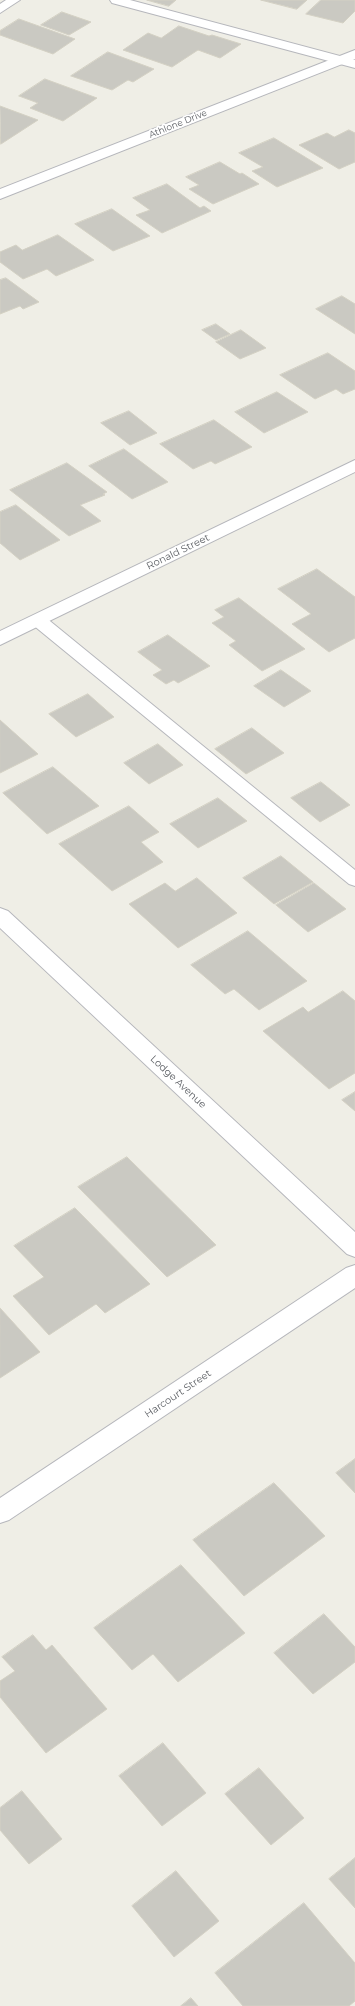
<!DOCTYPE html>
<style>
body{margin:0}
canvas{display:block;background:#efeee6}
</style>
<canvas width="355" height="2006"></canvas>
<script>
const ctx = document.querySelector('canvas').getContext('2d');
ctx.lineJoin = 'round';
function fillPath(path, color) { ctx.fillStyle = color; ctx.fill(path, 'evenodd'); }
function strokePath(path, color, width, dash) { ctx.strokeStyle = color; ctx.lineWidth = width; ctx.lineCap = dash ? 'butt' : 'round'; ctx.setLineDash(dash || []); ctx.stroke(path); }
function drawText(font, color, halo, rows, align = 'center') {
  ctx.font = font + ' Montserrat,sans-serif'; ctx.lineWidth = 3.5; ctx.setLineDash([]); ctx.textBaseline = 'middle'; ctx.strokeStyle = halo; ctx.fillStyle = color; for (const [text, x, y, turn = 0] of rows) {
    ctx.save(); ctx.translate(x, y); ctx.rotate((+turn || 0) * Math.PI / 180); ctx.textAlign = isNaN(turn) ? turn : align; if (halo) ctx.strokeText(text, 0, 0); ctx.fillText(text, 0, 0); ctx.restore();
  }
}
const building = new Path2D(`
 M147 0H176L169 6Z
 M261 0H307L297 9Z
 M321 0H355V11L343 23 306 14Z
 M62 12 91 22 69 35 41 25Z
 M19 19 75 39 53 54 0 35V31Z
 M179 26 209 36 212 35 241 44 220 58 198 50 172 67 123 50 148 33 161 38Z
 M108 52 154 69 133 82 128 80 112 90 71 76Z
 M45 79 97 98 63 121 30 108 38 103 19 96Z
 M0 106 38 120 1 144Z
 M349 130 355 133V162L339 169 299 145 327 133 334 137Z
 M274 138 323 168 277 187 252 171 263 167 239 153Z
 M220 162 240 174 242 173 259 184 213 204 189 189 199 185 186 177Z
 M167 184 200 208 204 206 211 211 162 233 136 215 150 210 133 198Z
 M112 209 150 236 113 251 75 224Z
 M58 235 94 260 56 276 47 269 23 279 0 262V252L16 245 22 250Z
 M6 278 39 302 23 309 20 306 0 314V280Z
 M342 296 355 304V334L316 309Z
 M216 324 230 334 216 340 202 330Z
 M241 330 266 348 240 359 216 342Z
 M328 353 355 371V389L343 394 336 389 315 399 280 375Z
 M277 392 308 412 264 433 235 412Z
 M129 411 157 433 130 445 101 423Z
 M214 420 252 447 215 464 211 461 193 469 160 444Z
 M124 449 168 482 132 499 89 466Z
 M67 463 107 492 103 494 105 495 80 505 101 521 69 536 10 490Z
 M16 505 60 540 20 560 0 543V512Z
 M317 569 355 597V638L329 652 292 624 311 614 278 589Z
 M239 598 305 649 262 671 229 645 236 641 212 623 224 617 215 610Z
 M168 635 210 666 178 683 174 680 166 684 153 675 162 670 138 652Z
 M281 670 311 691 284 707 254 686Z
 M88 694 114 717 76 737 49 714Z
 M0 720 38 754 0 773Z
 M252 728 284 753 246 774 215 749Z
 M158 744 183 765 149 784 124 763Z
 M53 767 99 806 47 834 3 793Z
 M321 782 350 805 320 822 291 798Z
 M218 798 247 821 198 848 170 824Z
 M129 806 159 832 141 842 163 862 112 891 59 844Z
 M281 856 313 882 274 904 243 878Z
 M197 878 237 913 178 948 129 904 165 883 175 891Z
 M314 883 346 909 308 932 276 905Z
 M248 931 307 981 259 1010 234 989 225 994 191 965Z
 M343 991 355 1001V1073L329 1089 263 1031 303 1007 308 1012Z
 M355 1092V1111L342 1100Z
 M127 1157 216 1245 167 1277 78 1187Z
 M75 1208 150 1284 105 1313 96 1304 49 1335 13 1296 44 1277 14 1246Z
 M0 1308 40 1352 0 1378Z
 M355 1459V1493L336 1473Z
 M274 1483 325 1536 244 1596 193 1540Z
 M181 1565 245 1633 178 1682 153 1654 132 1670 94 1628Z
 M324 1614 355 1647V1662L313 1694 274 1653Z
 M33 1635 46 1650 52 1645 107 1709 46 1753 0 1697V1681L15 1671 2 1657Z
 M163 1743 206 1793 162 1826 119 1776Z
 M259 1768 304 1818 271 1845 225 1794Z
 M22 1791 62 1839 29 1864 0 1830V1808Z
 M355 1858V1908L329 1879Z
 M176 1871 219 1921 174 1957 132 1906Z
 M304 1903 355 1963V2001L349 2006H243L215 1973Z
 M191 1998 198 2006H181Z`);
const service = new Path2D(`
 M6 0H20L0 13V4Z
 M110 0H130L355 60V68L112 3Z
 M39 616 45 617 355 870V886L349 884 33 625 31 621 33 617Z`);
const minor = new Path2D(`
 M355 50V59L0 199V189Z
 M355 460V472L0 645V631Z
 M0 908 8 911 355 1232V1257L347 1254 0 928Z
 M355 1265V1288L9 1520 0 1523V1498L346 1268Z`);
const farStreetnames = [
 ["Athlone Drive",178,124,-22]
];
const streetNames = [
 ["Ronald Street",178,552,-26],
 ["Lodge Avenue",178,1082,43],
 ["Harcourt Street",178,1394,-34]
];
fillPath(building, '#cac9c2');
strokePath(building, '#d4d1c4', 1);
strokePath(service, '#b6b7bc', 2);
strokePath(minor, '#b6b7bc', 2);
fillPath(service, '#fff');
fillPath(minor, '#fff');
drawText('9px', '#5d6065', '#fff', farStreetnames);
drawText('10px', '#5d6065', '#fff', streetNames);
</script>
